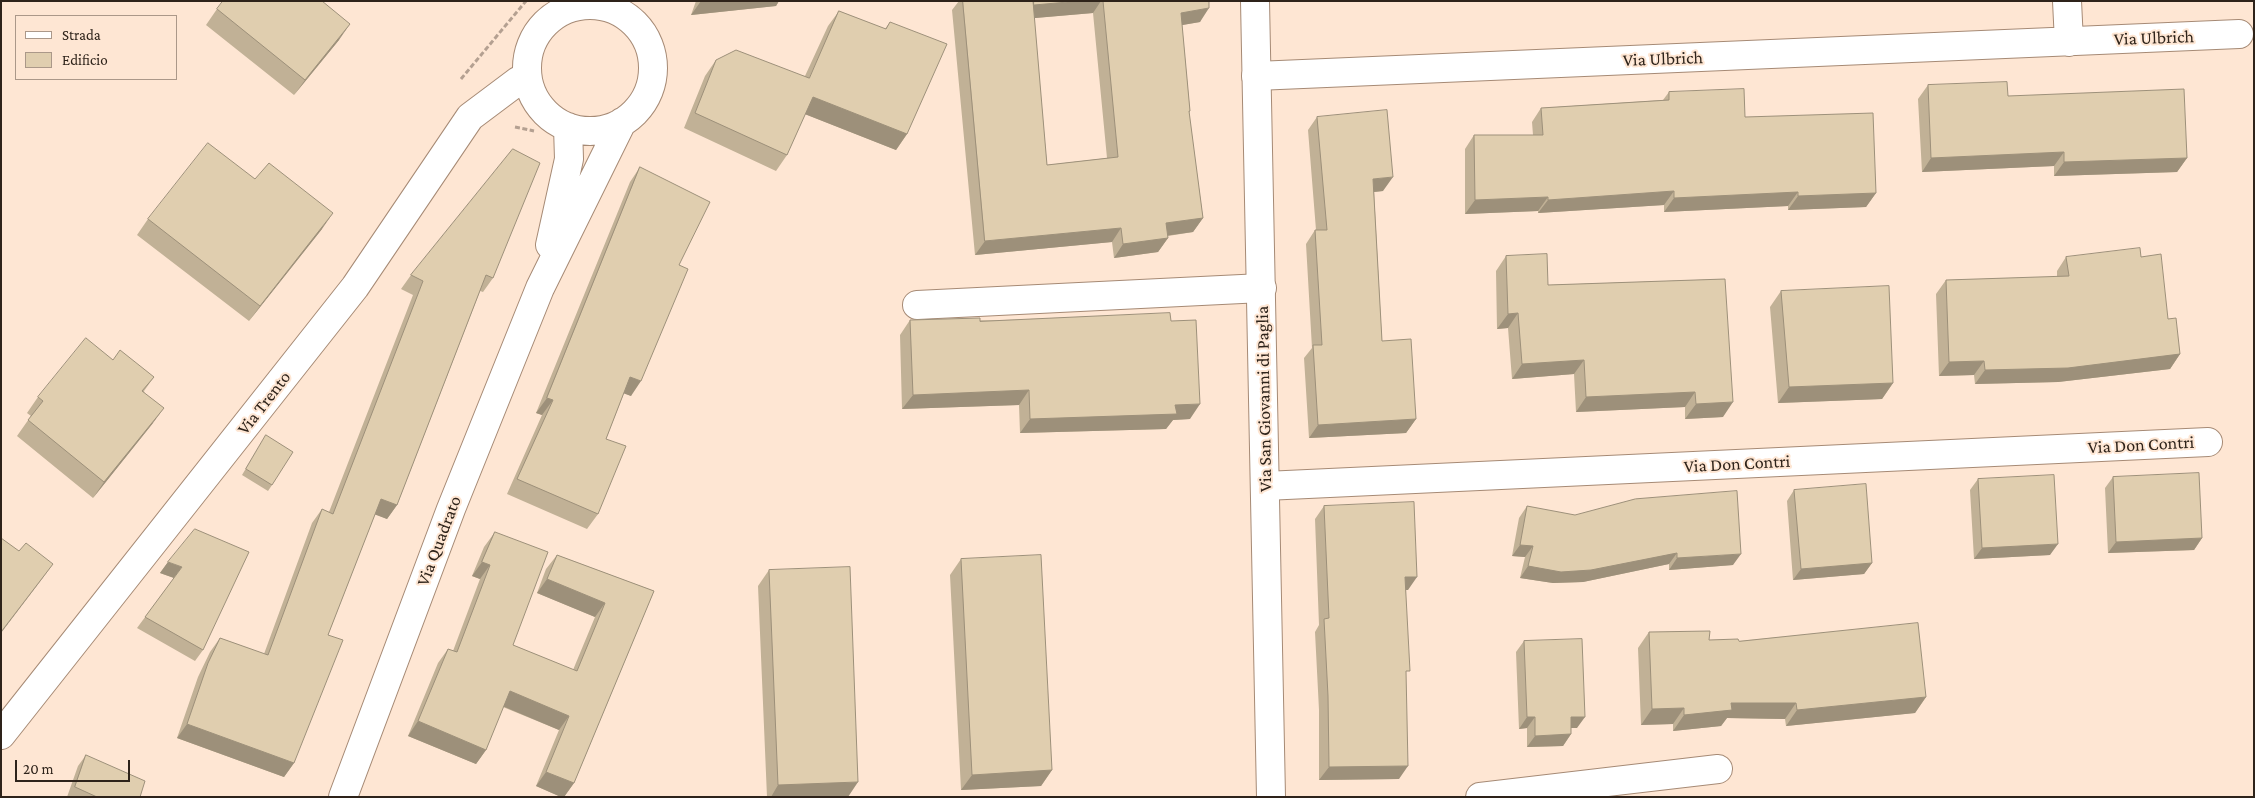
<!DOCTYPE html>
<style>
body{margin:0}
#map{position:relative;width:2255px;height:798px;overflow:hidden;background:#fee6d3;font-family:"Crimson Pro",serif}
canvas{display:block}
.frame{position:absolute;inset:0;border:2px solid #2e231a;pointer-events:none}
.legend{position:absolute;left:15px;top:15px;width:162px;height:65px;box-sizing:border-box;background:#fee6d3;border:1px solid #ab9889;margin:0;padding:6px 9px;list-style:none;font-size:15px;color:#2e231a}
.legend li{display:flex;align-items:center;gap:10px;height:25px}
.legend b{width:25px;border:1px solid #ab9889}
.scale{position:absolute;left:15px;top:760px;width:115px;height:22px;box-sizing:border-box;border:2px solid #2e231a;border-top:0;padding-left:6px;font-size:15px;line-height:18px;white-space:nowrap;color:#2e231a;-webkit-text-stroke:4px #fee6d3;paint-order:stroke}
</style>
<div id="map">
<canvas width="2255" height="798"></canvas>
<div class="frame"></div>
<ul class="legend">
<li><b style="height:6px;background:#fff"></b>Strada</li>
<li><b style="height:14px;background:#e0ceaf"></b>Edificio</li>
</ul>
<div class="scale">20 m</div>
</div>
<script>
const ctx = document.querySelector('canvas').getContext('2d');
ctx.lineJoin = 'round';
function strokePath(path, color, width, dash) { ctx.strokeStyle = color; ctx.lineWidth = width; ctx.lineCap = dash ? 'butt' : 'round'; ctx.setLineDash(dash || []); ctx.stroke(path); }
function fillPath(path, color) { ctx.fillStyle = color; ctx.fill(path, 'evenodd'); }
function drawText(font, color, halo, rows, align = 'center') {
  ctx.font = font + ' "Crimson Pro",serif'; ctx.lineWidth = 4; ctx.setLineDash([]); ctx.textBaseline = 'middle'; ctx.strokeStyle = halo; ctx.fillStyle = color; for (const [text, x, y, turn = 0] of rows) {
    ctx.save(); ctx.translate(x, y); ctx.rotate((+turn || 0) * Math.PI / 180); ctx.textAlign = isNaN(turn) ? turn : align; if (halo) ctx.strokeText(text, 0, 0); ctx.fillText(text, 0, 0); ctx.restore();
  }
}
const path = new Path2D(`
 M461 79 526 1
 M515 127 534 131`);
const street = new Path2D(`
 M2067 1 2069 42
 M1256 76 2239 34
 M917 305 1262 288
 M1265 486 2208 442
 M1480 797 1718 769`);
const secondary = new Path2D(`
 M527 68a63 63 0 1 1 126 0a63 63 0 1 1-126 0Z
 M550 245 569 159 568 127
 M1 735 355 287 470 117 518 81 527 77
 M343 797 451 509 540 288 622 122`);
const primary = new Path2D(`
 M1255 1 1271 797`);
const wall = new Path2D(`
 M696 1H779L776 6 691 15Z
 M959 1H1209L1200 22 1182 25 1190 111 1189 113 1203 218 1193 232 1168 236V238L1158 252 1114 258 1112 242 975 255 952 10ZM1093 13 1107 158 1047 165 1034 18Z
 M217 9 339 40 294 95 206 25Z
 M839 11 885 29 890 22 907 134 896 150 805 114 787 155 776 171 684 128 705 76 716 60 805 76 828 26Z
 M1928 85 2008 96 2187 158 2177 172 2054 176V166L1922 172 1918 99Z
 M1669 92 1745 117 1876 193 1866 207 1788 210V206L1664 212V205L1538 213V211L1465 214V149L1474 135H1533L1532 122 1541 108 1663 100Z
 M1317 117 1383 191 1374 192 1382 341 1416 419 1406 433 1309 438 1304 358 1312 348 1306 244 1315 230H1316L1308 130Z
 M513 149 493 278 483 292 480 291 397 505 387 519 375 514 328 635 294 763 284 777 177 738 198 677 210 652 220 638 264 654 312 523 322 509 329 512 413 295 401 289 411 275Z
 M640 167 679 265 631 396 624 393 606 439 598 514 587 529 507 494 542 415 536 413 630 182Z
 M255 179 322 229 249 321 137 235 148 219Z
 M1506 256 1548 285 1725 279 1723 417 1685 419V407L1576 412 1574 374 1512 379 1508 328 1497 329 1496 271Z
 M2066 257H2141L2168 319 2180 354 2170 369 2058 382 1975 384 1974 375 1939 376 1936 294 1946 280 2057 277V271Z
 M1781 291 1893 383 1882 399 1778 403 1770 307Z
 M910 320 1171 321 1190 419 1173 420 1166 429 1020 433 1019 405 902 409 900 335Z
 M113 360 154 377 144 391 153 423 93 498 17 436 31 416 27 413 38 397Z
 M266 435 272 485 268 491 242 475Z
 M2113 477 2202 538 2194 550 2108 553 2105 488Z
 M1978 479 2050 555 1974 559 1970 490Z
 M1794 490 1872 563 1864 574 1793 580 1787 501Z
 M1324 506 1408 590H1406V677L1399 779 1319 780V710L1315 632 1319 625 1315 519Z
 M1527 506 1733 565 1669 570V564L1583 582 1553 583 1520 578 1525 557 1512 556 1519 518Z
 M495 532 513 645 573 670 595 617 537 593 546 569 557 555 654 591 574 783 564 797H561L536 786 559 730 503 707 486 750 476 764 408 736 438 663 448 649 453 651 480 579 472 576 484 547Z
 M961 559 1052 770 1041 786 961 790 950 575Z
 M168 562 203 650 195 661 137 628 174 578 160 573Z
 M769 570 848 797H767L758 586Z
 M1649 632 1709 640 1739 641 1926 697 1915 713 1786 726 1785 719 1727 718 1721 726 1673 731V724L1641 725 1638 648Z
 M1524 641 1577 728H1571V734L1563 746 1527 747V728L1519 729 1516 652Z
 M86 755 140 797H67L78 766Z`);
const shadedWall = new Path2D(`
 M701 1H779L776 6 691 15Z
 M1079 1H1101L1093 13 1024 19 1034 5Z
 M1209 8 1200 22 1171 27 1181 13Z
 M350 24 339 40 294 95 305 80Z
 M813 97 907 134 896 150 802 113Z
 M2064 152 2054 166 1922 172 1931 158Z
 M2187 158 2177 172 2054 176 2064 162Z
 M1393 177 1383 191 1364 193 1373 179Z
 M1674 191 1664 205 1538 213 1548 200Z
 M1798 192 1788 206 1664 212 1674 198Z
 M1876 193 1866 207 1788 210 1798 196Z
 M1548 197 1538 211 1465 214 1475 200Z
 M333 213 322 229 249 321 260 306Z
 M1203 218 1193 232 1157 237 1166 223Z
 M1121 228 1112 242 975 255 985 241Z
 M1168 238 1158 252 1114 258 1123 244Z
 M1518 313 1508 328 1497 329 1508 314Z
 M2180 354 2170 369 2058 382 1975 384 1985 370Z
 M1584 360 1574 374 1512 379 1522 364Z
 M1984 361 1974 375 1939 376 1949 362Z
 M630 377 641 381 631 396 620 392Z
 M1893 383 1882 399 1778 403 1789 387Z
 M1029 390 1019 405 902 409 913 395Z
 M1695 392 1685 407 1576 412 1586 397Z
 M547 398 553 400 542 415 536 413Z
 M1733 402 1723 417 1685 419 1696 404Z
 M1200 404 1190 419 1173 420 1166 429 1020 433 1030 419 1175 405Z
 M164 408 153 423 93 498 104 482Z
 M1416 419 1406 433 1309 438 1318 425Z
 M381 499 397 505 387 519 371 513Z
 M2202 538 2194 550 2108 553 2116 542Z
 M2058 544 2050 555 1974 559 1982 548Z
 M1520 545 1533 546 1525 557 1512 556Z
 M1677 553 1669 564 1583 582 1553 583 1520 578 1528 566Z
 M1741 554 1733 565 1669 570 1677 558Z
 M168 562 182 567 174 578 160 573Z
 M482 562 490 565 480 579 472 576Z
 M1872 563 1864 574 1793 580 1801 569Z
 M53 564 42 579 1 633V632Z
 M1405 577H1417L1408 590H1396Z
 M547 579 605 603 595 617 537 593Z
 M510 691 569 716 559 730 500 705Z
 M1926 697 1915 713 1786 726 1797 710Z
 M1731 703H1796L1785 719 1727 718 1721 726 1673 731 1684 715Z
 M1684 708 1673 724 1641 725 1652 709Z
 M1527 717H1535L1527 728 1519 729Z
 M1571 717H1585L1577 728H1563Z
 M418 721 486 750 476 764 408 736Z
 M187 724 294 763 284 777 177 738Z
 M1571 734 1563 746 1527 747 1535 736Z
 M1408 766 1399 779 1319 780 1329 767Z
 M1052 770 1041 786 961 790 972 775Z
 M546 772 574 783 564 797H561L536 786Z
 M858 782 848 797H771L778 785Z`);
const building = new Path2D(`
 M223 1H322L350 24 305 80 217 9Z
 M963 1H1033L1047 165 1118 157 1103 1H1209V8L1181 13 1190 111H1189L1203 218 1166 223 1168 238 1123 244 1121 228 985 241Z
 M1034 1H1079L1034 5Z
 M839 11 886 29 890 22 947 44 907 134 813 97 787 155 695 113 716 60 736 50 809 78Z
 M2007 82 2008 96 2184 89 2187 158 2064 162V152L1931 158 1928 85Z
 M1744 89 1745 117 1873 113 1876 193 1798 196V192L1674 198V191L1548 200V197L1475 200 1474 135H1543L1541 108 1669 100V92Z
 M1387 110 1393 177 1373 179 1382 341 1411 339 1416 419 1318 425 1313 345H1322L1315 230H1327L1317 117Z
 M208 143 255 179 269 163 333 213 260 306 148 219Z
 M513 149 540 163 493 278 486 275 397 505 381 499 328 635 343 640 294 763 187 724 208 663 220 638 268 655 322 509 333 514 423 281 411 275Z
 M640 167 710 202 679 265 688 269 641 381 630 377 606 439 626 446 598 514 517 479 553 400 547 398Z
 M2140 248 2141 257 2161 254 2168 319 2176 318 2180 354 2068 368 1985 370 1984 361 1949 362 1946 280 2069 276 2066 257Z
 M1547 254 1548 285 1725 279 1733 402 1696 404 1695 392 1586 397 1584 360 1522 364 1518 313 1508 314 1506 256Z
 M1889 286 1893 383 1789 387 1781 291Z
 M1170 313 1171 321 1196 320 1200 404 1175 405 1177 414 1030 419 1029 390 913 395 910 320 980 318V321Z
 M86 338 113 360 120 350 154 377 142 391 164 408 104 482 28 420 43 401 38 397Z
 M266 435 293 452 272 485 246 469Z
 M2199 473 2202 538 2116 542 2113 477Z
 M2054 475 2058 544 1982 548 1978 479Z
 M1866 484 1872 563 1801 569 1794 490Z
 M1737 491 1741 554 1677 558V553L1591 570 1561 572 1528 566 1533 546 1520 545 1527 506 1575 515 1635 499Z
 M1414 502 1417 577H1405L1410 671H1406L1408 766 1329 767 1328 696 1324 619 1329 618 1324 506Z
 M195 529 249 552 203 650 145 617 182 567 168 562Z
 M495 532 548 552 513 645 577 671 605 603 547 579 557 555 654 591 574 783 546 772 569 716 510 691 486 750 418 721 448 649 457 652 490 565 482 562Z
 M1 538 19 551 26 543 53 564 1 632Z
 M1041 555 1052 770 972 775 961 559Z
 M850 567 858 782 778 785 769 570Z
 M1918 623 1926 697 1797 710 1796 703H1731L1732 710 1684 715V708L1652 709 1649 632 1710 631 1709 640 1738 639 1739 641Z
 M1582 639 1585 717H1571V734L1535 736V717H1527L1524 641Z
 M86 755 145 781 140 797H97L75 787Z`);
const streetNames = [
 ["Via Ulbrich",2154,38,-2],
 ["Via Ulbrich",1663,59,-2],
 ["Via San Giovanni di Paglia",1264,399,-91],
 ["Via Trento",264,403,-52],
 ["Via Don Contri",2141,445,-3],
 ["Via Don Contri",1737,464,-3],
 ["Via Quadrato",439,541,-69]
];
strokePath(street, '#a68a75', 30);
strokePath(secondary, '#a68a75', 30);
strokePath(primary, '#a68a75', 30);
strokePath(path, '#b4a091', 3, [5, 2.5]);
strokePath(street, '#fff', 28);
strokePath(secondary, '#fff', 28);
strokePath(primary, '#fff', 28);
fillPath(wall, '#c1b196');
fillPath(shadedWall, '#9d907a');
fillPath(building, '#e0ceaf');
strokePath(building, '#9d907a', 1);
drawText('18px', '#2e231a', '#fee6d3', streetNames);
</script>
